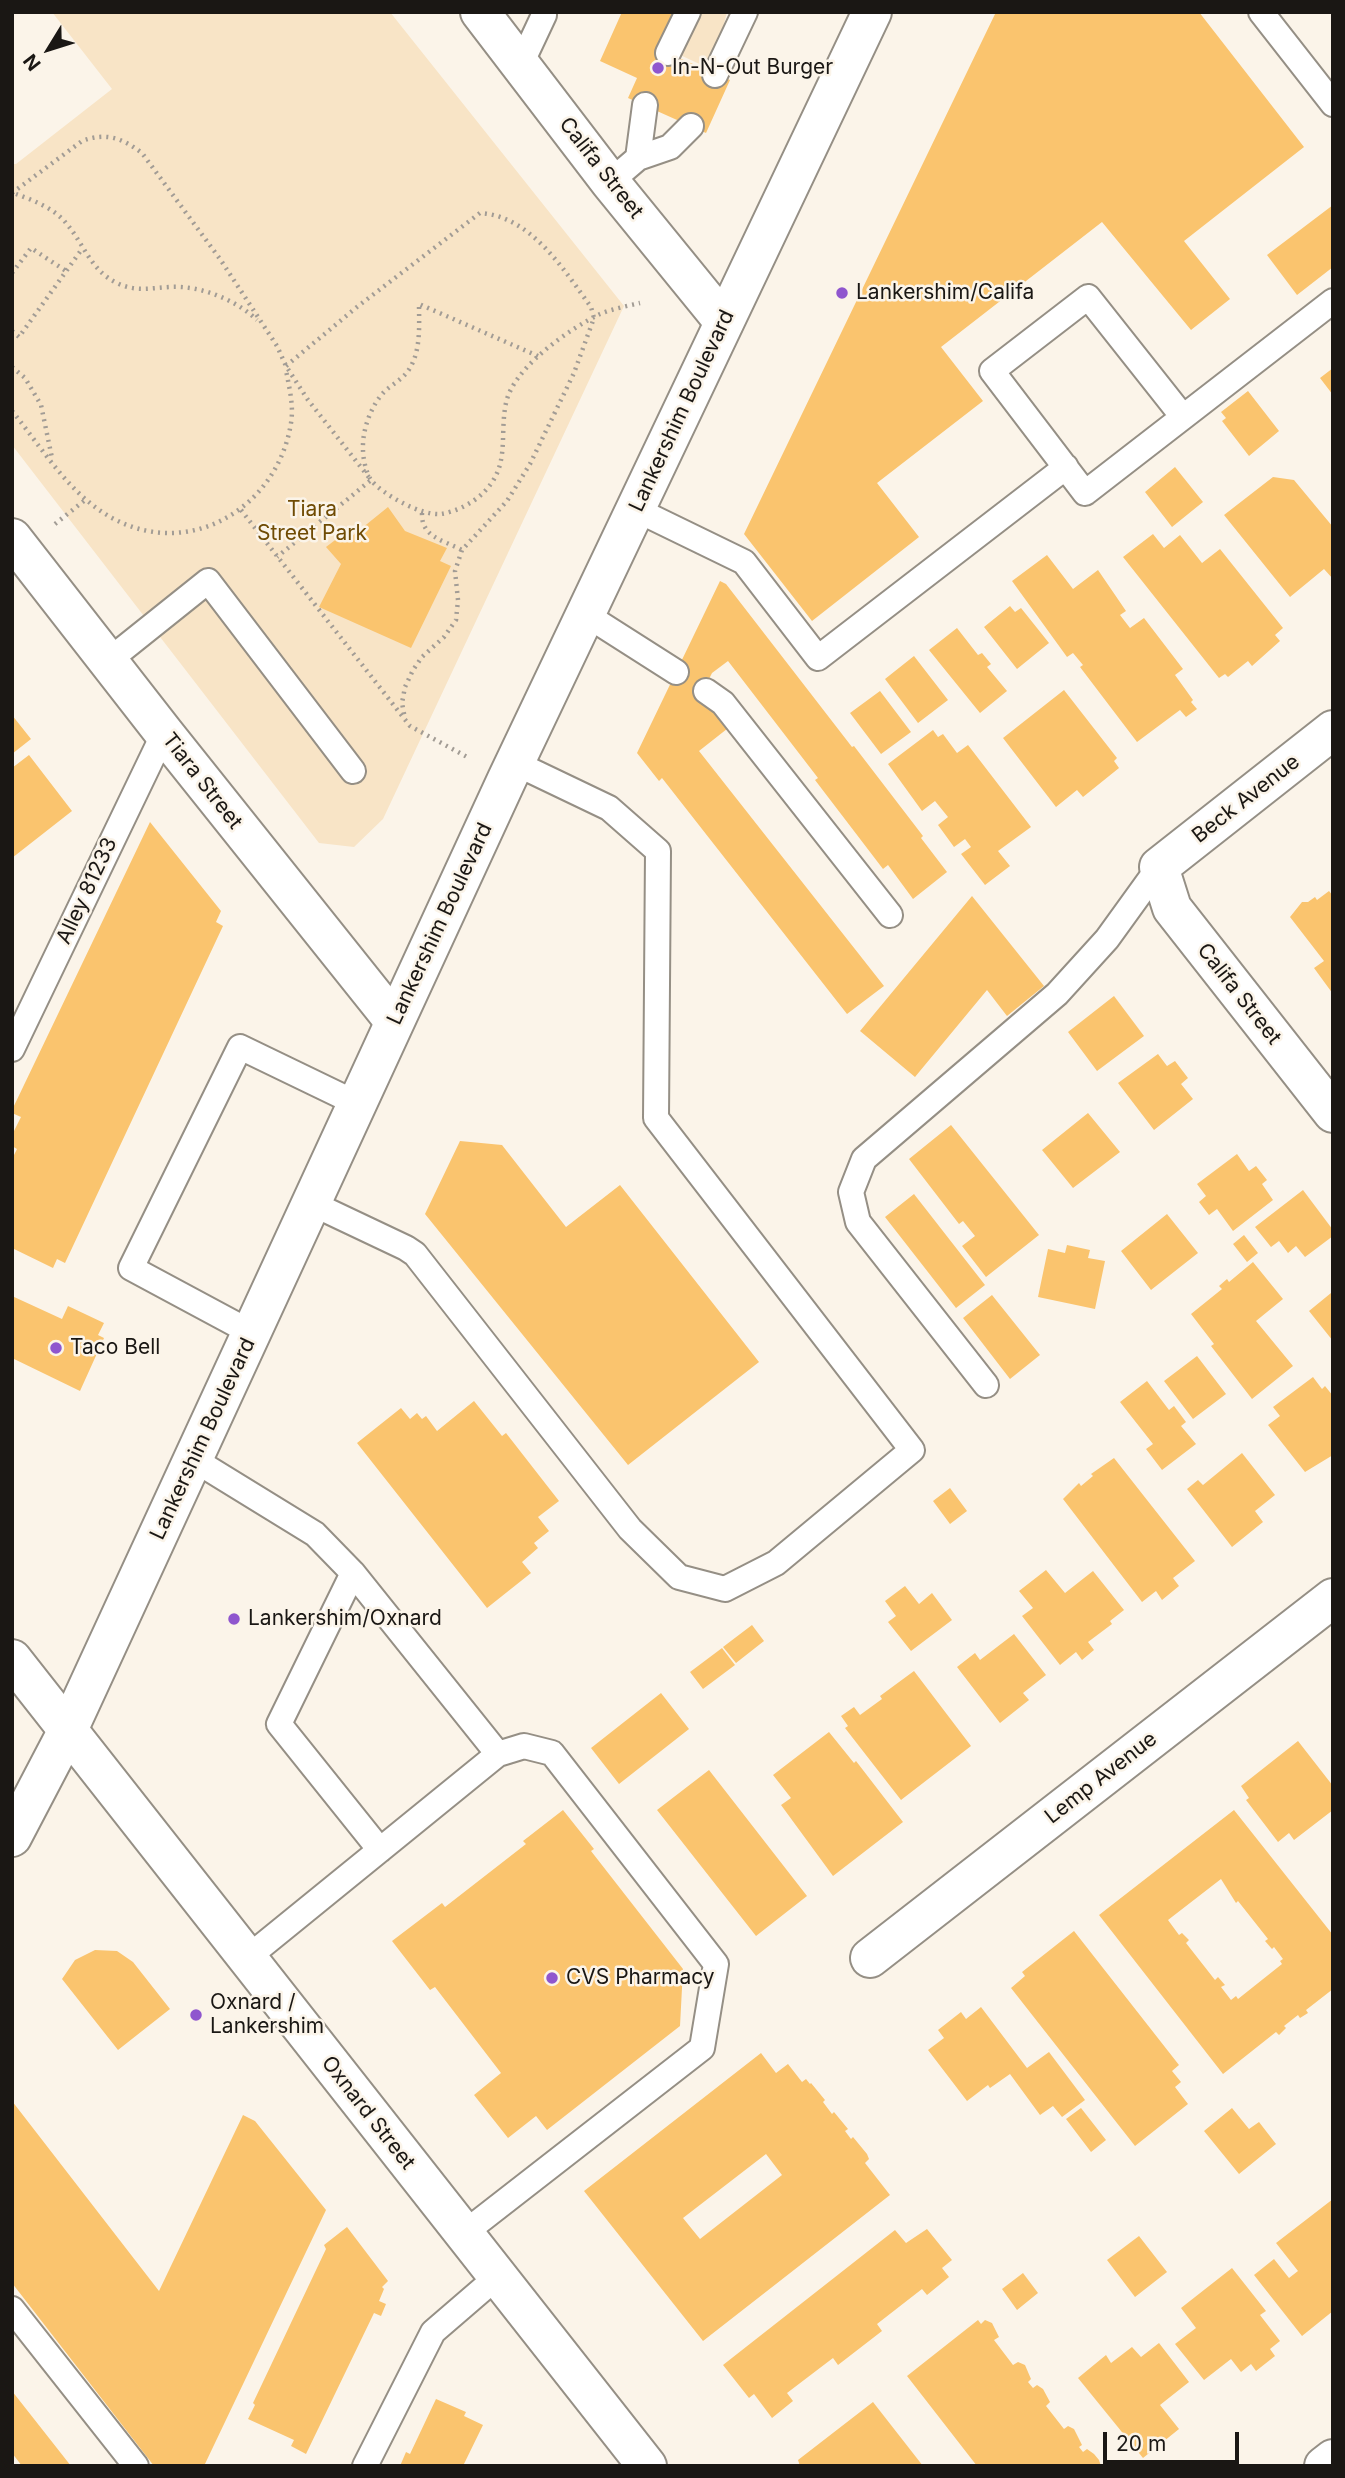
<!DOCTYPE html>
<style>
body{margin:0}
#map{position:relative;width:1345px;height:2478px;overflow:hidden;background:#fbf4e9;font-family:Inter,sans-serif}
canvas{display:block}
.frame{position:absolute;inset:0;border:14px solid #1a1714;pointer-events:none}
.north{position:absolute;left:14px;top:14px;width:70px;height:70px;-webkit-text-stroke:5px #fbf4e9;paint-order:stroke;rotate:232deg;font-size:19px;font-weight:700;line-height:28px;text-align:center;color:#1a1714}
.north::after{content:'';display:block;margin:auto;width:24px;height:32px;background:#1a1714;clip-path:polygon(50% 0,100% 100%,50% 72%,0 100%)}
.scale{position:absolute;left:1103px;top:2432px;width:136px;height:32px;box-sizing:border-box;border:4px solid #1a1714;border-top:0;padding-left:9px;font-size:21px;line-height:24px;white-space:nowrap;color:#1a1714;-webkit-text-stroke:5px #fbf4e9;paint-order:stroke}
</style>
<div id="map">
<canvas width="1345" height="2478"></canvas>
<div class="frame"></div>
<div class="north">N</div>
<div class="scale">20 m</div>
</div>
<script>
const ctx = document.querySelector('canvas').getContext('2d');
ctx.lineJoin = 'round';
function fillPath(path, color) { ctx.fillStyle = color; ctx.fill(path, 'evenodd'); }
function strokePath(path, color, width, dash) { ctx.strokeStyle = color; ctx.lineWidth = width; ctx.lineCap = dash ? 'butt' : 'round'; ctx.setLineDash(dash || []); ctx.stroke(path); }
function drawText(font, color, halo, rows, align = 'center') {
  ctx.font = font + ' Inter,sans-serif'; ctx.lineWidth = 5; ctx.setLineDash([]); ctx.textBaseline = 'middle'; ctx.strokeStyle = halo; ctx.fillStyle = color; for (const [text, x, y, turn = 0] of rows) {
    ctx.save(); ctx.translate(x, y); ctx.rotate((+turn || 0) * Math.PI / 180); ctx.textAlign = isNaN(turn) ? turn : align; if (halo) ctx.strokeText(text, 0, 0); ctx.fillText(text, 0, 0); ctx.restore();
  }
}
const green = new Path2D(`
 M52 12H390L624 306 383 819 354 847 319 843 12 445V164H16L112 89Z
 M700 12H727L721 36 708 68 678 54 690 25Z`);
const building = new Path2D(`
 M622 12H681L663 51 730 80 706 133 628 98 637 78 600 61Z
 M996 12H1199L1304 147 1184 241 1230 299 1191 330 1102 222 941 347 983 401 877 483 919 537 812 621 744 534Z
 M1333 205V267L1297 295 1267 255Z
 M1333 368V395L1320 378Z
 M1248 391 1279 431 1249 456 1222 421 1226 418 1221 412Z
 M1175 467 1203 502 1172 527 1145 492Z
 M1273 477 1294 480 1333 527V579L1324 569 1290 597 1224 515Z
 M388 507 405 531 447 548 440 561 451 566 411 648 319 607 341 564 326 547 347 531 351 537Z
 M1153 534 1164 548 1180 535 1202 563 1220 549 1283 628 1275 635 1280 641 1252 666 1248 661 1228 677 1225 674 1219 678 1123 557Z
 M1047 555 1073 589 1098 570 1126 611 1120 615 1130 628 1144 618 1183 669 1175 675 1193 700 1191 702 1197 709 1186 717 1180 710 1137 742 1080 667 1083 665 1073 653 1067 657 1012 581Z
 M720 581 726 584 852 747 854 746 923 836 921 838 947 872 913 899 888 865 883 869 815 780 818 778 728 661 712 673 704 689 732 725 699 751 884 986 847 1014 662 778 659 781 637 753Z
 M1010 606 1015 612 1021 608 1049 643 1017 669 984 627Z
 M957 628 978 655 982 653 991 664 987 667 1007 691 980 713 929 650Z
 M914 656 948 700 918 723 885 679Z
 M1064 690 1117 758 1114 761 1119 768 1083 797 1077 790 1056 807 1003 738Z
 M880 691 911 732 881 754 850 713Z
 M12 715 31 739 12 754Z
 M933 730 938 737 943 734 957 753 968 745 1031 827 998 851 1010 866 985 885 961 854 971 847 965 839 954 847 938 825 948 817 935 801 922 811 888 764Z
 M29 755 72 811 12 858V768Z
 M150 822 221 911 216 922 223 926 65 1263 57 1259 53 1268 12 1248V1159L17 1149 12 1146V1135L21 1117 12 1113V1110Z
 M1329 891 1333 896V994L1314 968 1324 961 1290 917 1302 902H1308L1315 897 1317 900Z
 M972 896 1044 986 1007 1016 987 990 915 1077 860 1031Z
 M1114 996 1144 1036 1097 1071 1068 1032Z
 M1158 1054 1167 1066 1175 1061 1188 1078 1181 1084 1193 1099 1154 1130 1118 1083Z
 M1088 1113 1120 1152 1073 1188 1042 1150Z
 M951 1125 1039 1235 986 1277 962 1246 975 1236 963 1221 959 1224 909 1159Z
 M460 1141 502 1145 566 1227 620 1185 759 1362 628 1465 425 1214Z
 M1237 1154 1249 1171 1256 1166 1267 1180 1262 1184 1273 1200 1233 1231 1217 1209 1209 1215 1199 1202 1206 1196 1197 1184Z
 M1303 1190 1333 1230V1236L1305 1257 1296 1246 1288 1253 1279 1241 1271 1247 1255 1227Z
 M914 1194 985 1285 956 1308 885 1217Z
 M1167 1214 1198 1253 1151 1290 1121 1251Z
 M1244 1235 1258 1253 1247 1262 1233 1244Z
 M1067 1245 1090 1250 1088 1258 1105 1261 1095 1309 1038 1297 1048 1249 1065 1253Z
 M1253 1262 1283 1299 1256 1321 1293 1366 1252 1399 1211 1346 1214 1344 1191 1314 1222 1289 1219 1286 1227 1279 1229 1282Z
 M1331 1293 1333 1295V1341L1309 1311Z
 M992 1295 1040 1355 1010 1379 963 1318Z
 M12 1296 62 1319 68 1306 104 1323 98 1335 104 1338 80 1391 12 1358Z
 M1197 1356 1226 1394 1193 1419 1164 1381Z
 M1313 1377 1322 1389 1325 1386 1333 1396V1455L1305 1472 1268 1425 1280 1416 1273 1407Z
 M1147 1381 1169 1410 1174 1406 1186 1422 1181 1426 1196 1444 1162 1470 1146 1449 1153 1444 1120 1402Z
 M474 1401 502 1436 506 1433 559 1501 538 1517 549 1531 534 1543 538 1548 522 1562 531 1573 487 1608 357 1443 401 1408 410 1419 417 1413 422 1419 426 1416 437 1431Z
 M1242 1453 1275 1495 1255 1511 1263 1522 1232 1547 1187 1489 1198 1480 1203 1485Z
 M1114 1458 1195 1561 1173 1578 1179 1586 1162 1600 1156 1591 1142 1602 1063 1499 1079 1483 1081 1486 1093 1476 1091 1474Z
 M950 1488 967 1511 950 1524 933 1501Z
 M1046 1570 1065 1593 1093 1571 1124 1610 1110 1621 1112 1624 1088 1642 1094 1650 1082 1660 1076 1652 1060 1665 1022 1616 1033 1608 1019 1591Z
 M905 1586 919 1604 932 1593 952 1620 911 1651 888 1622 896 1616 885 1601Z
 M752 1625 764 1641 736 1663 723 1647Z
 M1014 1634 1046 1675 1023 1693 1029 1700 1000 1723 957 1667 975 1653 980 1660Z
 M722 1648 735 1665 703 1689 690 1672Z
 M914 1671 971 1746 901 1800 845 1728 848 1726 841 1716 854 1707 860 1715 882 1699 880 1696Z
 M661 1693 689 1729 619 1784 591 1748Z
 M829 1732 854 1763 856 1761 903 1822 833 1876 781 1805 791 1798 773 1775Z
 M1298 1741 1333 1786V1810L1294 1840 1289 1833 1278 1842 1246 1800 1249 1798 1241 1786Z
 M709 1770 807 1896 756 1936 657 1810Z
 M563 1810 594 1849 591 1851 683 1969 680 2026 547 2130 536 2116 508 2138 474 2095 501 2073 435 1987 430 1990 392 1941 442 1903 445 1907 526 1844 523 1841Z
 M1234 1810 1333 1935V1989L1306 2010 1308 2013 1300 2018 1298 2015 1284 2026 1286 2028 1279 2035 1276 2032 1223 2074 1099 1915ZM1221 1879 1236 1903 1238 1901 1268 1939 1265 1941 1272 1949 1274 1947 1283 1959 1280 1961 1282 1964 1238 1999 1236 1996 1231 2000 1221 1987 1225 1985 1218 1977 1215 1980 1186 1943 1189 1940 1182 1933 1179 1935 1168 1920Z
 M1074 1931 1179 2065 1172 2071 1181 2082 1175 2087 1188 2104 1135 2146 1011 1988 1025 1976 1022 1972Z
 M95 1950 117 1951 133 1962 170 2009 118 2050 62 1979 75 1960Z
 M981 2007 1027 2068 1049 2052 1085 2100 1062 2117 1053 2106 1040 2115 1010 2074 990 2088 988 2085 967 2101 928 2050 944 2038 938 2030 961 2012 966 2019Z
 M761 2053 776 2073 788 2064 802 2082 806 2079 810 2084 811 2083 825 2100 823 2102 832 2114 834 2112 848 2129 845 2131 851 2139 853 2137 867 2154 869 2159 865 2163 890 2195 703 2341 584 2191ZM766 2154 782 2175 700 2239 683 2218Z
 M12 2101 159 2291 243 2115 255 2121 326 2210 204 2466H154L12 2283Z
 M1081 2108 1106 2140 1091 2152 1066 2119Z
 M1232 2108 1249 2129 1259 2122 1276 2144 1239 2174 1204 2131Z
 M1333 2199V2311L1302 2336 1254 2275 1274 2259 1289 2278 1298 2271 1276 2243Z
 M347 2227 388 2281 382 2287 384 2289 379 2301 386 2304 381 2316 374 2313 306 2454 291 2446 294 2440 248 2419 255 2405 253 2403 326 2249 324 2245Z
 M927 2229 952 2260 942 2268 949 2277 927 2295 922 2289 877 2324 882 2331 838 2365 833 2358 787 2393 793 2401 772 2418 754 2394 749 2398 723 2365 895 2230 906 2243Z
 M1139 2236 1167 2272 1135 2297 1107 2260Z
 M1232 2268 1266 2311 1260 2315 1280 2341 1270 2349 1275 2356 1256 2371 1251 2364 1241 2372 1231 2359 1204 2380 1175 2344 1196 2328 1181 2308Z
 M1023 2273 1038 2293 1017 2310 1002 2289Z
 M978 2320 981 2324 985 2320 992 2323 999 2337 994 2340 1013 2365 1018 2362 1025 2365 1031 2379 1028 2382 1033 2388 1037 2385 1043 2389 1050 2402 1046 2406 1064 2429 1068 2426 1074 2429 1082 2445 1079 2447 1083 2452 1087 2449 1094 2454 1099 2460 1101 2466H977L907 2376Z
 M1159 2343 1189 2382 1160 2405 1179 2429 1143 2458 1078 2378 1106 2355 1111 2363 1132 2347 1141 2357Z
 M12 2391 71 2466H22L12 2453Z
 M436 2399 466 2412 464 2416 483 2425 463 2466H400L406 2452 410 2454Z
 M873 2402 923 2466H800L798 2460Z`);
const path = new Path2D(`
 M12 193 82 141C106 132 122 138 142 153L220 259 277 346 286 366 308 400 371 480 277 557
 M16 194C33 200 55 209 66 223 84 244 91 271 117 283 135 292 151 288 170 287 200 285 236 300 257 320
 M12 273 31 248 66 271
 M12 331 19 337 82 249
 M538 356 419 304C419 323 421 348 411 366 405 378 394 383 385 391 371 405 362 430 363 450 363 458 366 473 371 480 383 495 422 516 441 514 455 512 473 503 483 493 511 466 499 436 506 403 513 368 569 329 600 314 612 309 627 306 640 303
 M286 366 357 307 480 213C531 216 564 270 591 307L594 318 574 373 530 464 507 501 462 550 455 571 458 600 456 620 444 637 422 657 413 670 405 687 402 703 405 719
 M12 367 25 378 41 405 52 458
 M12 411C43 449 70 496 114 519 192 560 278 506 291 423 294 405 289 387 286 370
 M241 510 410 726 469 758
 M422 513C421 537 443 540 462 550
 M55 524 85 500`);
const service = new Path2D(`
 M1261 12 1333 104
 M668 53 688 12
 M521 64 544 15
 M715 75 745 12
 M638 158 645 105
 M610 182 638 158 670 147 691 126
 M1183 417 1088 297 992 371 1085 493 1333 301
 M635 509 744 562 818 658 1066 467
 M585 614 676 672
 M108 661 208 581 353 771
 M706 691 723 703 890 915
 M12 1049 164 733
 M311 1203 406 1248 415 1254 630 1529 679 1577 725 1589 776 1563 912 1450 656 1118 658 851 609 808 515 763
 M252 1333 131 1268 240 1047 358 1104
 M986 1385 858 1222 851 1192 864 1159 1057 994 1107 939 1159 867
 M193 1459 315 1534 353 1573 498 1754 247 1958
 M353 1573 279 1724 380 1850
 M463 2234 702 2048 716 1964 552 1753 524 1746 498 1754
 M12 2309 136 2466
 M365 2466 433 2332 498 2276`);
const minor = new Path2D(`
 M480 12 610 182 724 322
 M12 538 164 733 394 1021
 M1333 730 1159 867 1172 908 1333 1113
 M870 1958 1333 1598
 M1324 2466 1333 2459`);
const secondary = new Path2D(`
 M12 1659 647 2466`);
const primary = new Path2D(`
 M12 1837 68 1730 507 779 872 12`);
const markers = [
 [658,68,7,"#8f56ce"],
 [842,293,7,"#8f56ce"],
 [56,1348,7,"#8f56ce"],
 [234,1619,7,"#8f56ce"],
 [552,1978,7,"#8f56ce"],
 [196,2015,7,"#8f56ce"]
];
const poiNames = [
 ["In-N-Out Burger",672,68],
 ["Lankershim/Califa",856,293],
 ["Taco Bell",70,1348],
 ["Lankershim/Oxnard",248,1619],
 ["CVS Pharmacy",566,1978],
 ["Oxnard /",210,2003],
 ["Lankershim",210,2027]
];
const streetNames = [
 ["Califa Street",601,168,52],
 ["Lankershim Boulevard",682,411,-65],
 ["Tiara Street",202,781,52],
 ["Beck Avenue",1246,799,-38],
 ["Alley 81233",87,891,-65],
 ["Lankershim Boulevard",440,924,-65],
 ["Califa Street",1239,994,52],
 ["Lankershim Boulevard",203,1439,-65],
 ["Lemp Avenue",1101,1778,-38],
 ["Oxnard Street",368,2113,52]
];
const parkNames = [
 ["Tiara",312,510],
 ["Street Park",312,534]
];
fillPath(green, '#f8e4c6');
fillPath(building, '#fac46e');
strokePath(service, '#958f85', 28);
strokePath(minor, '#958f85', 42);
strokePath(secondary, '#958f85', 42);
strokePath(primary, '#958f85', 42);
strokePath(path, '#a29c95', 4.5, [2, 5]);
strokePath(service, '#fff', 24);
strokePath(minor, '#fff', 38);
strokePath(secondary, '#fff', 38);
strokePath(primary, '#fff', 38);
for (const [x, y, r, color] of markers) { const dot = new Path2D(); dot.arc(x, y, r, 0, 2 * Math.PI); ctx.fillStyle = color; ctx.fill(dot); strokePath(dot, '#fbf4e9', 2.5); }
drawText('21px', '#1a1714', '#fbf4e9', poiNames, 'left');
drawText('21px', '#1a1714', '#fbf4e9', streetNames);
drawText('21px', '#6f4b04', '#fbf4e9', parkNames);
</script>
